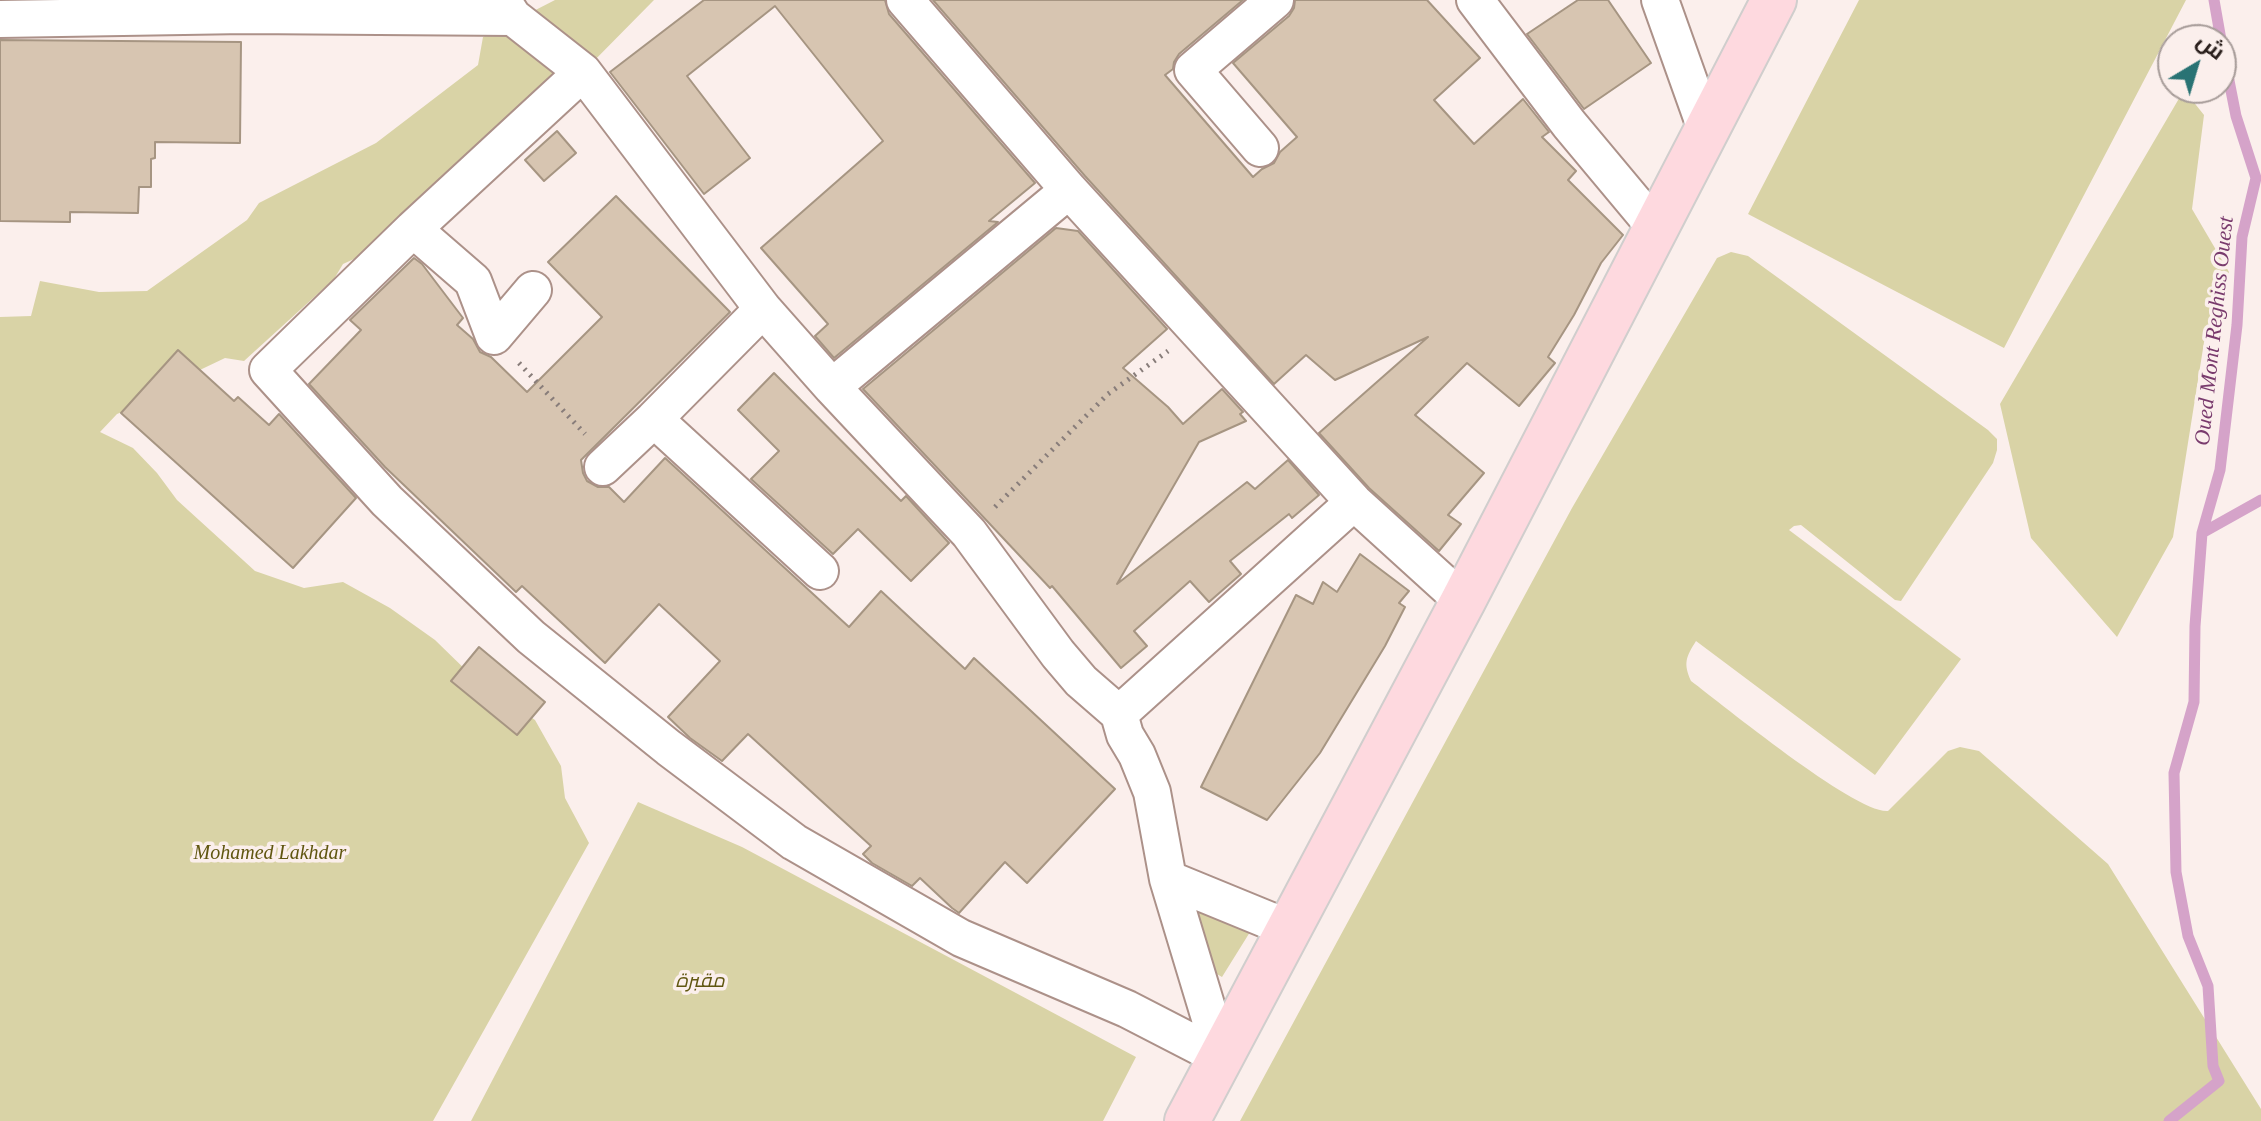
<!DOCTYPE html>
<meta charset="utf-8">
<style>
body{margin:0}
#map{position:relative;width:2261px;height:1121px;overflow:hidden;background:#fbefec;font-family:"Times New Roman",Cairo,serif}
canvas{display:block}
.north{position:absolute;left:2157px;top:24px;width:80px;height:80px;box-sizing:border-box;background:#fbefec;border:2px solid #a79c99;border-radius:50%;rotate:38deg;font-size:22px;font-weight:700;line-height:32px;text-align:center;color:#2a1f1c}
.north::after{content:'';display:block;margin:auto;width:28px;height:36px;background:#297374;clip-path:polygon(50% 0,100% 100%,50% 72%,0 100%)}
</style>
<div id="map">
<canvas width="2261" height="1121"></canvas>
<div class="north">ش</div>
</div>
<script>
const ctx = document.querySelector('canvas').getContext('2d');
ctx.lineJoin = 'round';
function fillPath(path, color) { ctx.fillStyle = color; ctx.fill(path, 'evenodd'); }
function strokePath(path, color, width, dash) { ctx.strokeStyle = color; ctx.lineWidth = width; ctx.lineCap = dash ? 'butt' : 'round'; ctx.setLineDash(dash || []); ctx.stroke(path); }
function drawText(font, color, halo, rows, align = 'center') {
  ctx.font = font + ' "Times New Roman",Cairo,serif'; ctx.lineWidth = 7; ctx.setLineDash([]); ctx.textBaseline = 'middle'; ctx.strokeStyle = halo; ctx.fillStyle = color; for (const [text, x, y, turn = 0] of rows) {
    ctx.save(); ctx.translate(x, y); ctx.rotate((+turn || 0) * Math.PI / 180); ctx.textAlign = isNaN(turn) ? turn : align; if (halo) ctx.strokeText(text, 0, 0); ctx.fillText(text, 0, 0); ctx.restore();
  }
}
const green = new Path2D(`
 M555 0H654L583 72 468 155 401 214 365 254 343 264 334 279 244 361 225 358 181 379 144 403 117 414 100 432 133 448 157 473 177 500 255 571 304 588 343 582 390 608 435 640 473 677 535 720 561 766 565 798 589 843 433 1121H0V317L31 316 40 281 99 292 147 291 247 220 259 203 376 143 478 65 483 37Z
 M1859 0H2186L2004 348 1748 214Z
 M2184 90 2204 115 2192 209 2229 272 2205 336 2173 537 2117 637 2031 538 2000 404Z
 M1731 252 1748 256 1988 430 1997 439V450L1993 463 1901 601 1895 600 1801 525 1794 526 1789 530 1961 659 1875 775 1696 641C1686 657 1683 663 1691 681 1723 705 1856 814 1888 811L1948 751 1960 747 1979 751 2108 864 2261 1109V1121H1240L1572 508 1717 258Z
 M638 802 742 847 1136 1057 1103 1121H471Z
 M1191 900 1255 924 1222 977 1203 966Z`);
const stream = new Path2D(`
 M2214 0 2221 40
 M2202 533 2261 500
 M2169 1121 2219 1081 2213 1066 2208 986 2188 936 2176 872 2174 773 2194 702 2195 626 2202 533 2220 470 2237 325 2242 237 2256 178 2236 116 2221 40`);
const building = new Path2D(`
 M704 0H885L889 14 1035 183 989 221 998 222 834 358 815 336 828 324 761 248 883 141 775 6 687 76 750 158 704 194 610 72Z
 M933 0H1243L1179 54 1174 62 1173 69 1165 75 1253 177 1262 169 1274 163 1280 152 1297 137 1233 63 1289 16 1294 8 1295 0H1427L1480 58 1434 100 1474 144 1523 99 1549 132 1542 137 1576 171 1568 180 1623 235 1601 263 1574 315 1548 357 1555 363 1519 406 1467 363 1415 415 1484 473 1448 515 1461 524 1439 551 1369 488 1319 433 1428 337 1335 380 1306 355 1274 384 1085 176Z
 M1578 0H1608L1651 63 1584 109 1527 34Z
 M0 40 241 42 240 143 155 142V158L151 159V187H139L138 213 70 212V222L0 221Z
 M557 131 576 153 544 181 525 160Z
 M616 196 730 312 581 460 583 473 587 481 598 487H609L624 502 665 458 849 627 881 591 965 669 974 658 1115 789 1027 883 1005 862 959 913 952 908 920 878 912 886 872 863 863 854 871 846 748 734 722 761 690 738 668 717 720 661 659 604 605 663 522 586 516 592 385 467 309 384 361 330 350 320 414 258 422 264 463 318 457 325 473 339 480 352 491 357 527 392 602 317 548 262Z
 M1056 228 1078 231 1167 329 1123 368 1168 407 1183 424 1222 389 1243 412 1240 414 1246 421 1199 442 1117 584 1247 482 1255 489 1288 460 1319 495 1292 518 1289 514 1230 561 1241 574 1209 602 1190 581 1134 631 1147 646 1121 668 1052 586 1050 588 863 389Z
 M178 350 234 401 238 397 269 425 279 414 356 498 293 568 121 413Z
 M774 373 901 501 906 496 949 543 911 581 858 529 833 554 751 479 779 451 738 410Z
 M1360 554 1409 591 1399 603 1405 607 1385 646 1320 753 1267 820 1201 787 1296 595 1313 604 1323 582 1337 592Z
 M479 647 545 702 517 735 451 681Z`);
const path = new Path2D(`
 M519 363 585 434
 M995 507 1108 394 1168 351`);
const minor = new Path2D(`
 M502 0 513 17 583 72 763 309 832 387 969 533 1058 654 1081 681 1119 714 1125 735 1137 755 1152 792 1168 879 1222 1058
 M905 0 1069 190 1354 502 1463 601
 M1475 0 1569 124 1655 227
 M1660 0 1706 129
 M0 19 245 15 513 17
 M583 72 413 229 268 370 387 501 531 637 669 748 794 842 961 938 1127 1009 1222 1058
 M1260 148 1193 70 1275 0
 M413 229 473 281 494 336 533 290
 M763 309 654 419 820 571
 M832 387 1069 190
 M603 467 654 419
 M1119 714 1354 502
 M1168 879 1290 929`);
const major = new Path2D(`
 M1187 1121 1463 601 1774 0`);
const parkNames = [
 ["Mohamed Lakhdar",270,854],
 ["مقبرة",700,982]
];
const waterNames = [
 ["Oued Mont Reghiss Ouest",2215,331,-84]
];
fillPath(green, '#d9d3a6');
strokePath(stream, '#d5a3c9', 11);
fillPath(building, '#d7c5b1');
strokePath(building, '#a69582', 2);
strokePath(minor, '#ac9189', 40);
strokePath(major, '#d0cecd', 48);
strokePath(path, '#887d7a', 5, [2, 6]);
strokePath(minor, '#fff', 36);
strokePath(major, '#fed9df', 44);
drawText('italic 20px', '#605610', '#fbefec', parkNames);
drawText('italic 22px', '#793b6d', '#fbefec', waterNames);
</script>
